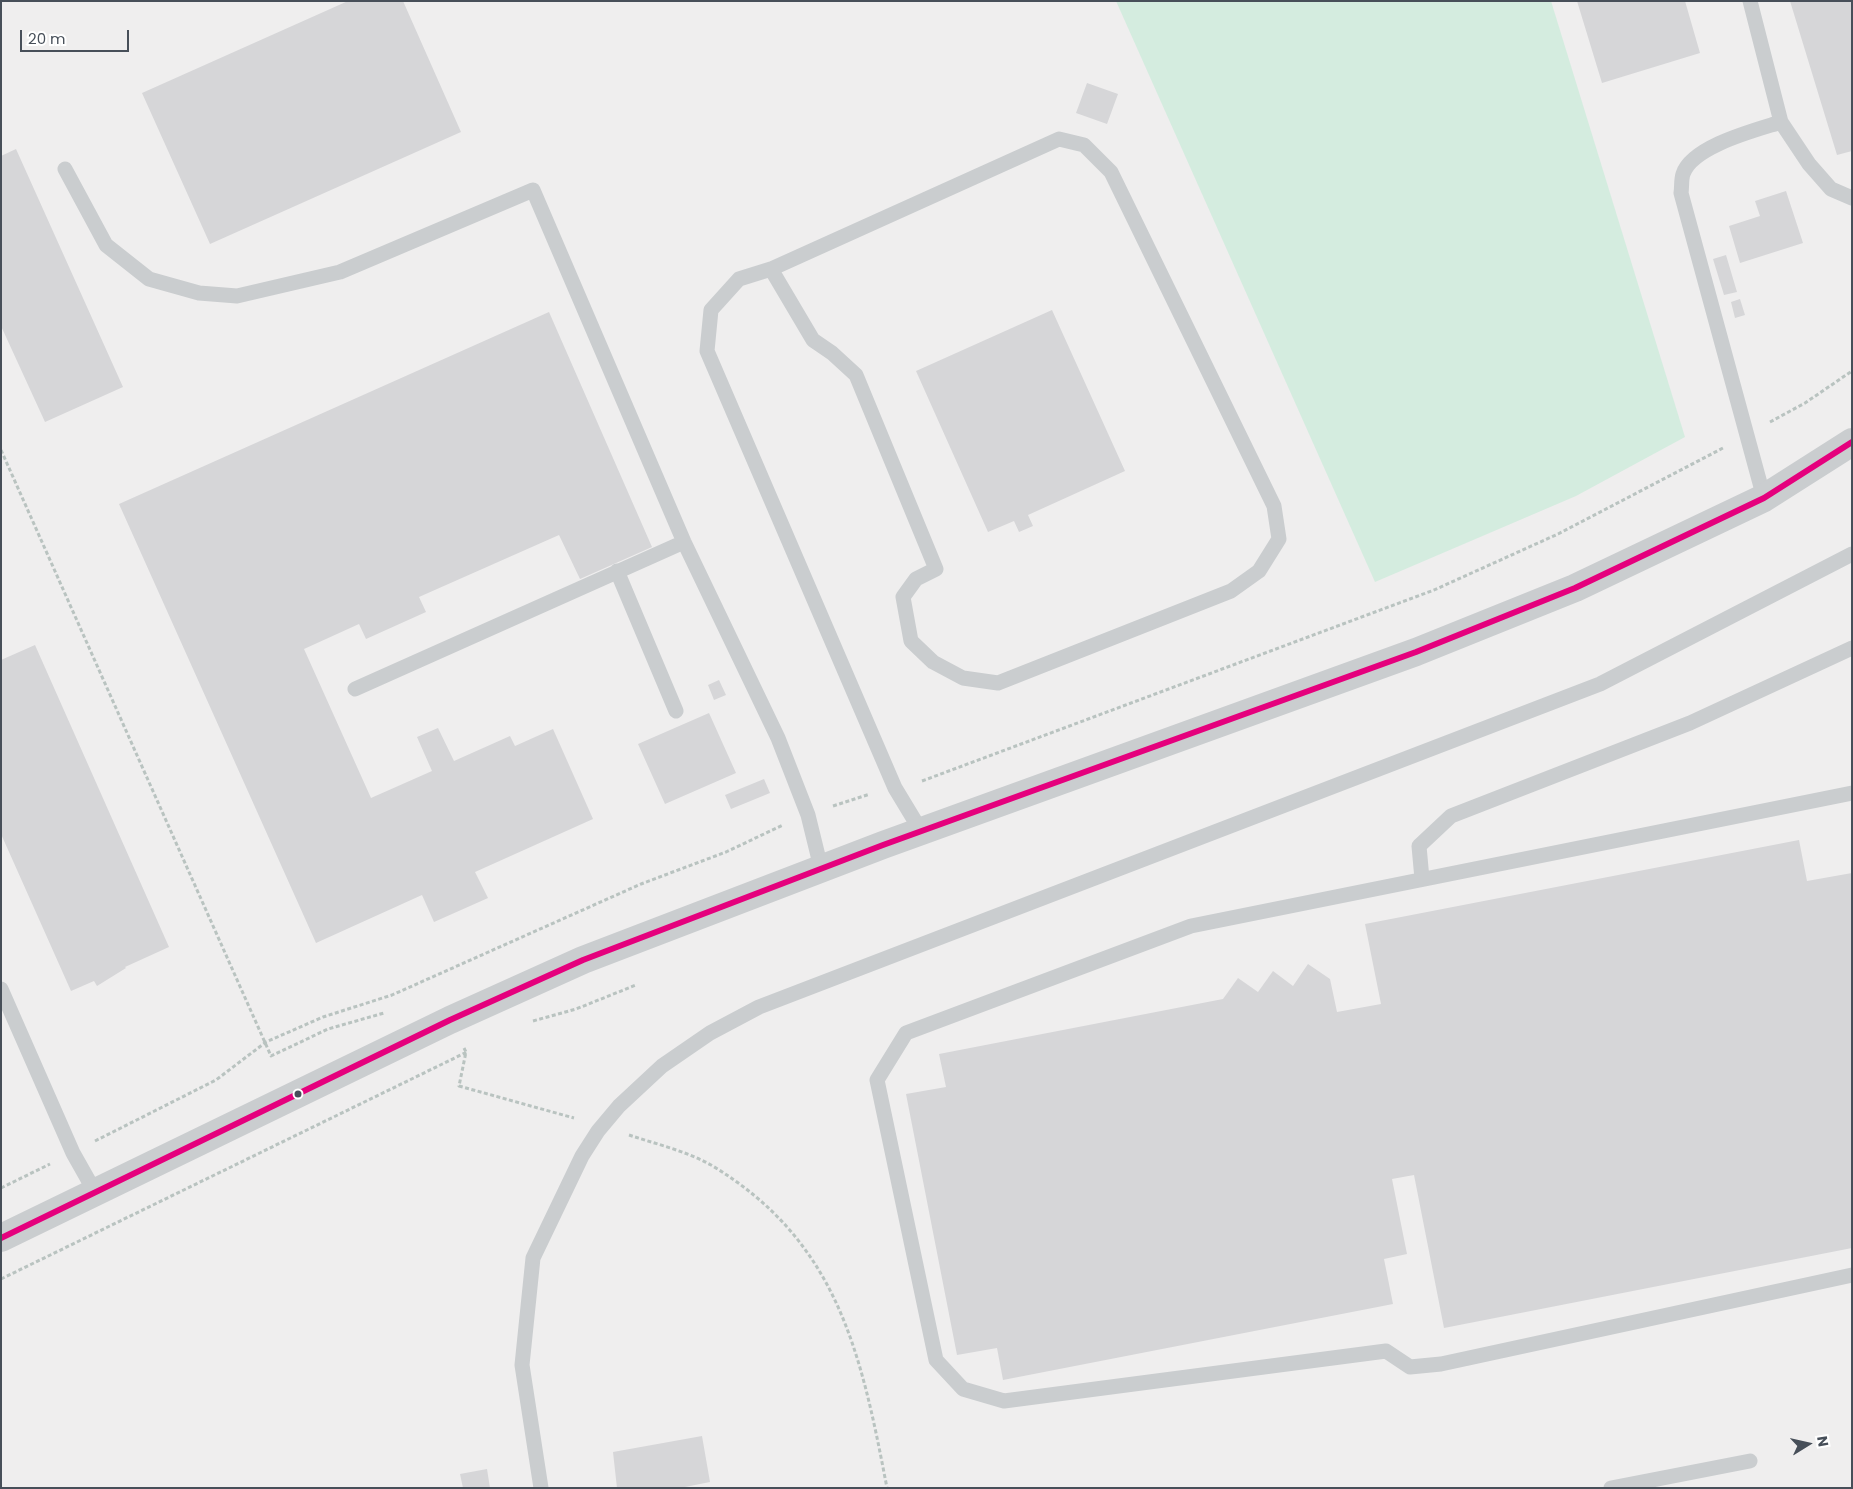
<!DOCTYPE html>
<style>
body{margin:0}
#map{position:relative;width:1853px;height:1489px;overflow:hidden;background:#efeeee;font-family:Poppins,sans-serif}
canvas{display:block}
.frame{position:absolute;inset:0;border:2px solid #474f59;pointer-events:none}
.north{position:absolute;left:1783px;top:1419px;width:50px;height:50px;-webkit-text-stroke:4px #fff;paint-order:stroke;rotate:80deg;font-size:14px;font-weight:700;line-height:20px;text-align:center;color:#474f59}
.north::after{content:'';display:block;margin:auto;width:18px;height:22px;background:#474f59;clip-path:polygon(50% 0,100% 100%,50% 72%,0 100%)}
.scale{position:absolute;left:20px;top:30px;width:109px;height:22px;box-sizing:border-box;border:2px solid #474f59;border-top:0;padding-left:6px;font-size:15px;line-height:18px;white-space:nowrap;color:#474f59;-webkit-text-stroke:4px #fff;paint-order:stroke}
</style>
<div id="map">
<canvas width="1853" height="1489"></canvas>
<div class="frame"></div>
<div class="north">N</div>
<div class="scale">20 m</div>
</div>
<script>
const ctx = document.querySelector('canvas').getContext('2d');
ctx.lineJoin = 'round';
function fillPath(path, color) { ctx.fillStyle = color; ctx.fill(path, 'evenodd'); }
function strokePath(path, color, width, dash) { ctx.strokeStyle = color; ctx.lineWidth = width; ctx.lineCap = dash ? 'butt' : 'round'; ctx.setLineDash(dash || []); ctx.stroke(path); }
const green = new Path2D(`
 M1116 1H1551L1685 437 1576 496 1375 582Z`);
const building = new Path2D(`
 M348 1H403L461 132 210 244 142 93Z
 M1577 1H1685L1700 53 1602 83Z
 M1790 1H1852V151L1837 155Z
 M1087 83 1118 94 1107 124 1076 113Z
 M16 149 123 387 45 422 1 326V156Z
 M1786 191 1803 243 1740 263 1729 226 1760 216 1755 201Z
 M1726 255 1737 292 1724 295 1713 259Z
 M1740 299 1745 315 1735 318 1731 302Z
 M1052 310 1125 471 1028 515 1033 526 1019 532 1014 521 988 532 916 371Z
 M549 312 652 547 580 579 559 535 419 597 426 612 366 639 359 624 304 649 371 798 432 771 417 737 438 728 454 761 510 736 515 746 553 729 593 819 475 872 488 898 434 922 422 895 316 943 119 504Z
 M35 645 169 947 125 967 126 968 97 986 94 981 71 991 1 834V660Z
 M719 680 726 695 714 700 708 685Z
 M709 713 736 773 665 804 638 744Z
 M764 779 770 793 731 809 725 795Z
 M1799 840 1807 881 1852 873V1248L1444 1328 1414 1175 1392 1179 1407 1254 1384 1259 1393 1304 1003 1380 997 1348 957 1355 906 1094 946 1087 939 1054 1223 999 1238 978 1258 992 1273 971 1293 986 1308 964 1330 979 1337 1012 1381 1004 1365 924Z
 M702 1436 710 1482 680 1488H617L613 1452Z
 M487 1469 490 1488H463L460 1474Z`);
const path = new Path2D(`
 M1770 422 1805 403 1852 371
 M1 450 271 1056 328 1029 384 1013
 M922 781 1434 590 1558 534 1723 448
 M833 806 870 794
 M533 1021 576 1009 636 985
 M464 1048 466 1052 459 1086 574 1118
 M629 1135C656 1144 686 1151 711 1165 838 1241 861 1353 887 1488
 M95 1141 216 1080 266 1042 323 1017 392 995 641 884 726 852 783 825
 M1 1188 50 1164
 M1 1279 467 1052`);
const lane = new Path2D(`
 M1750 1 1781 122 1809 164 1831 189 1852 198
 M65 169 106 245 149 279 199 293 237 296 340 272 533 190 684 542 778 738 808 815 821 868
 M771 269 813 340 832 353 856 375 936 569 916 579 903 597 911 641 933 662 963 678 998 683 1231 591 1259 571 1279 539 1274 506 1111 172 1084 145 1059 139 771 269 739 279 711 310 707 351 895 788 921 831
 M1764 498 1681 193C1682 187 1681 180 1683 174 1692 146 1756 130 1781 122
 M617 571 676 711
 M355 689 684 542
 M1852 793 1191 926 906 1033 877 1080 936 1360 963 1389 1004 1401 1386 1351 1410 1367 1441 1364 1852 1275
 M1422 879 1419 846 1451 816 1690 723 1852 648
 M1 989 73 1153 95 1192
 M541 1488 522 1365 533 1258 582 1156 598 1131 619 1106 662 1066 710 1033 759 1007 1600 684 1852 554
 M1611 1488 1750 1461`);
const street = new Path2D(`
 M1 1238 450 1020 583 960 883 845 1416 652 1575 588 1764 498 1852 442`);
const bus1 = new Path2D(`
 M1 1238 450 1020 583 960 883 845 1416 652 1575 588 1764 498 1852 442`);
const markers = [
 [298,1094,4.5,"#474f59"]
];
fillPath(green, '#d4ecdf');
fillPath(building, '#d6d6d8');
strokePath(path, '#b9c3c0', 3, [4, 2.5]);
strokePath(lane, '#cacdcf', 15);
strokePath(street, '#cacdcf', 28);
strokePath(bus1, '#e5007d', 6);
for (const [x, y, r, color] of markers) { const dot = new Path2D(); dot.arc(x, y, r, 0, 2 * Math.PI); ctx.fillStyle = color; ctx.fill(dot); strokePath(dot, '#fff', 2); }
</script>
